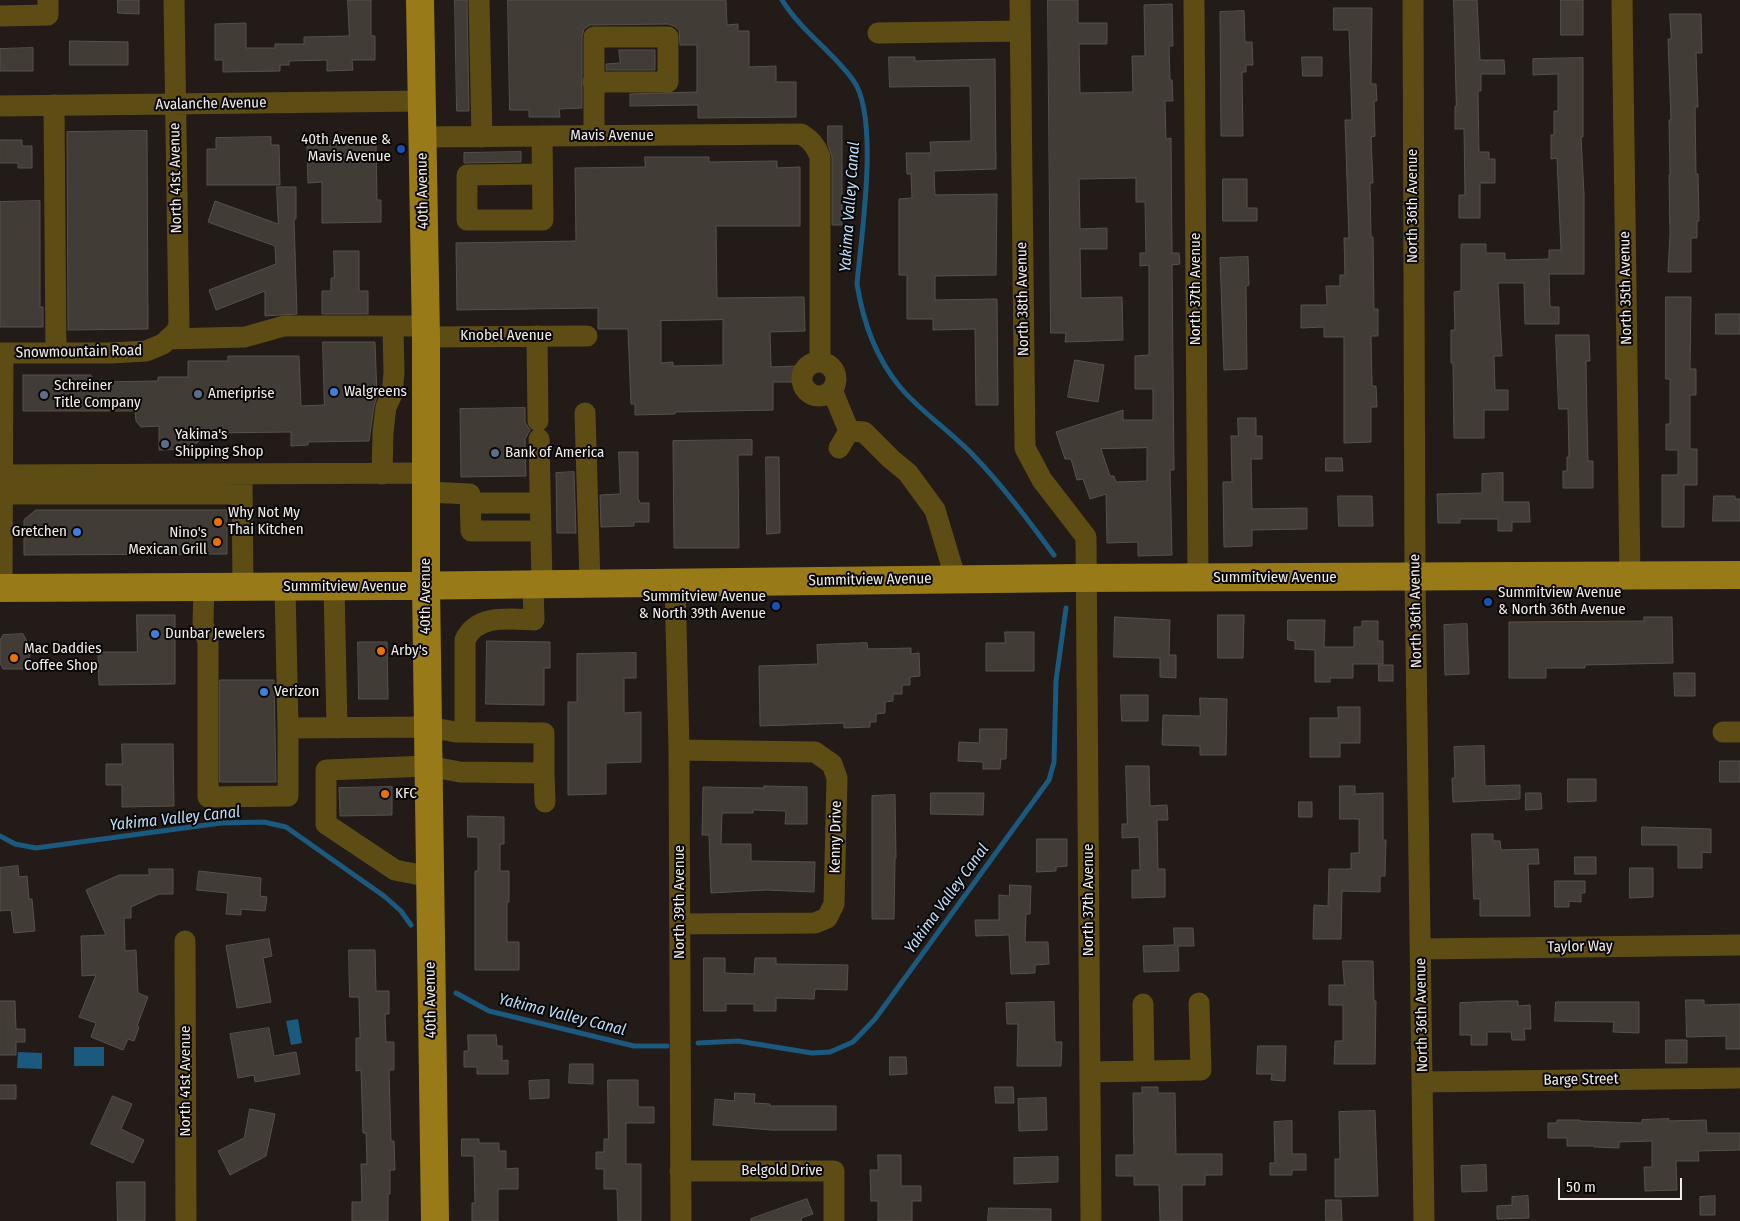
<!DOCTYPE html>
<style>
body{margin:0}
#map{position:relative;width:1740px;height:1221px;overflow:hidden;background:#221b18;font-family:"Fira Sans Condensed",sans-serif}
canvas{display:block}
.scale{position:absolute;left:1558px;top:1178px;width:124px;height:22px;box-sizing:border-box;border:2px solid #f2edeb;border-top:0;padding-left:6px;font-size:15px;line-height:18px;white-space:nowrap;color:#f2edeb;-webkit-text-stroke:4px #090606;paint-order:stroke}
</style>
<div id="map">
<canvas width="1740" height="1221"></canvas>
<div class="scale">50 m</div>
</div>
<script>
const ctx = document.querySelector('canvas').getContext('2d');
ctx.lineJoin = 'round';
function fillPath(path, color) { ctx.fillStyle = color; ctx.fill(path, 'evenodd'); }
function strokePath(path, color, width, dash) { ctx.strokeStyle = color; ctx.lineWidth = width; ctx.lineCap = dash ? 'butt' : 'round'; ctx.setLineDash(dash || []); ctx.stroke(path); }
function drawText(font, color, halo, rows, align = 'center') {
  ctx.font = font + ' "Fira Sans Condensed",sans-serif'; ctx.lineWidth = 4; ctx.setLineDash([]); ctx.textBaseline = 'middle'; ctx.strokeStyle = halo; ctx.fillStyle = color; for (const [text, x, y, turn = 0] of rows) {
    ctx.save(); ctx.translate(x, y); ctx.rotate((+turn || 0) * Math.PI / 180); ctx.textAlign = isNaN(turn) ? turn : align; if (halo) ctx.strokeText(text, 0, 0); ctx.fillText(text, 0, 0); ctx.restore();
  }
}
const water = new Path2D(`
 M298 1019 302 1043 291 1045 286 1021Z
 M74 1047H104V1066H74Z
 M18 1052 42 1053V1069L17 1068Z`);
const stream = new Path2D(`
 M782 0C801 31 832 51 853 80 880 116 861 238 857 284 863 322 876 358 900 387 920 411 951 432 973 455 1003 486 1028 520 1054 555
 M0 836 15 844 36 848 221 823 264 822 286 827 384 896 401 911 411 925
 M456 993 489 1011 634 1046H667
 M698 1043 738 1041 812 1053 830 1052 853 1042 875 1019 1049 780 1054 762 1056 681 1066 608`);
const building = new Path2D(`
 M118 0H139V14L118 13Z
 M348 0H371V36H375V60H352L353 70 327 71V60L289 61V65H280V71L223 72V60H215V24L246 23V48H275V44H304V37L349 36Z
 M455 0H467L469 111H457Z
 M508 0H726L727 25 738 24V31H749V67L776 66V82H796V117L698 118V105L630 106V94L697 92V45H680L679 30 674 26 668 24 590 25 584 29 582 37V108L559 109 560 117H529V110H510Z
 M1048 0H1078V23H1107V44H1079L1080 93 1133 92 1132 56H1145L1144 5 1172 4 1173 46H1169L1170 80H1172L1173 101H1165L1166 139 1171 138 1172 253H1179L1180 264 1172 265 1174 470H1170L1172 555 1138 556V542L1107 543 1106 494 1090 499 1083 479 1077 480 1071 459H1065L1056 432 1123 410V420H1153V389H1135V356L1149 355V265L1140 266V253H1146L1145 202H1136V178L1079 179 1080 229 1107 228V249H1080L1081 298 1122 297 1123 340 1065 342 1066 333H1051ZM1147 448V481L1116 482 1114 476H1110L1101 449Z
 M1454 0H1477L1480 60H1504L1505 74H1481V91H1478L1479 152H1489V159H1495V183H1480V218H1459V195H1465L1464 129H1455V106H1456Z
 M1561 0H1583V35H1561Z
 M1334 8H1372L1371 84H1376L1377 101H1374L1375 136 1371 137 1373 183H1370L1371 237H1373L1374 309H1378V336H1371L1372 386H1376L1377 407H1371V442L1344 443V337H1324V327L1301 328V305H1327L1326 286H1340V275H1345L1344 238H1349L1345 120H1352L1349 30H1334Z
 M1244 11 1245 42H1252L1253 65H1246V72H1242L1243 136H1221L1220 12Z
 M1670 14H1701L1702 53H1696L1698 107H1695L1696 174H1698L1699 221H1697V238H1691V272H1668L1670 234 1669 175H1670L1669 120H1671L1668 39H1671Z
 M70 41 128 42V65H70Z
 M33 48V71H0V49Z
 M619 50H655V70H606V64L620 63Z
 M889 57H915V61L995 59 996 169 934 171 935 195 997 194 996 275 935 276V300L997 299 998 405H976L975 329 933 330V319H907V275H899V199L912 198 911 174H907L906 153H931L930 142 971 141 970 86 890 87Z
 M1302 57H1322V76H1303Z
 M1583 58V137H1581L1584 194V274H1549L1550 307H1559V324H1525L1524 283H1498L1502 356H1494L1495 390H1508V410H1484V438H1454L1453 363H1451V330H1455L1454 292 1461 291V244H1486V253H1505V260L1549 259V250H1561L1557 158 1551 159V135H1554V111H1558V74L1533 75V59Z
 M828 126H842V225H832V157L828 145Z
 M147 131 148 329 68 330 67 132Z
 M271 137V145H279L280 185H207V149H216V138Z
 M0 140H22V146H32V168H18V163H0Z
 M376 141 377 200H381V222L322 223V182L308 183 307 142Z
 M521 152V162L464 163V153Z
 M645 157H709V162L777 161V168L800 167V226H716L717 298 804 297 805 331 770 332 771 367 796 366V382H773V410L675 412V414L635 415V404H631L628 329H598V308L457 310 456 243 576 241 575 168 645 167ZM723 320V365L673 366V362L661 363V321Z
 M1223 179H1247V208H1257V221H1223Z
 M277 187H296V219H294L297 314 265 316V291L216 310 209 290 276 264 275 246 208 222 215 201 278 224Z
 M40 201V307H43V327H0V202Z
 M334 251H359V291H368V314H322V291H331V278H334Z
 M1248 257 1249 285 1246 286 1247 369 1224 370 1220 258Z
 M1666 297H1691L1690 369H1696V395H1690V449H1697V485H1684V527H1662V475H1678V450H1666V424H1670V379H1666Z
 M1716 314H1740V334H1716Z
 M1556 335H1589L1590 361H1586L1587 417 1588 461H1593V488H1563V471H1567V457H1569L1568 409H1559Z
 M323 342H375L377 397 374 406 369 441 308 442V445L291 446V432L209 433 189 449 159 450V426L141 427 136 421 135 411H23V375H91V382L158 381V377H188V361H228V356H299L301 406 324 405Z
 M1075 360 1104 365 1098 402 1068 397Z
 M525 408V422L530 430 525 439 526 476 461 477 460 409Z
 M1238 418H1256V436H1262V459H1251L1252 509 1307 508V529L1252 530V546L1224 547 1223 482H1232L1231 436H1238Z
 M752 440V455H738L739 548H674L673 441Z
 M619 452H638V498L640 503H649V522H634V526L601 527 600 495 620 494Z
 M766 457H779L780 533 767 534Z
 M1326 458H1342L1343 471H1326Z
 M574 472 576 533H557L556 473Z
 M1503 473V502H1529L1530 522H1512V531H1498V519H1460V523H1438L1437 494 1482 493V474Z
 M1338 496H1372L1373 526H1339Z
 M1714 496H1735V499H1740V521H1713Z
 M36 510H227V554L24 555V520Z
 M137 615H175V684L99 685 98 652H137Z
 M1218 615H1244L1243 658H1218Z
 M1115 617 1170 620 1169 655H1176V678L1160 677V658L1114 657Z
 M1644 617H1672L1673 663 1585 665V668H1546V678H1509V622L1644 621Z
 M1288 620H1325L1324 647H1354V627H1362V621H1378V641H1383V664H1353V678H1330V682H1315V650L1295 649V641L1288 640Z
 M1467 624 1469 674 1445 675 1444 625Z
 M1005 632H1034V671H986V643H1005Z
 M23 634 32 651 23 669H3L0 663V640L3 635Z
 M487 641 550 642V668H544V705L486 704Z
 M358 642H387L388 699H359Z
 M867 643 868 649 911 648V654L919 653 920 676 910 677V685H902V694H893V701L885 702V713L876 714V722H870V727L844 728V723L760 726 759 666 818 664 817 645Z
 M636 653V678H624V713L641 712V762L606 763V794L568 795V702H577V654Z
 M1379 665H1393V681H1379Z
 M1674 673H1695V696H1675Z
 M220 680H274L276 782H220Z
 M1121 695H1148V721H1122Z
 M1200 698 1227 699 1226 755H1200V746L1162 745 1163 715 1200 716Z
 M1338 707H1360V743H1340V757H1310V718H1338Z
 M980 729H1007L1006 759H1001L1000 769H983V762L958 761 959 742 979 743Z
 M122 744H173L174 806 122 807V785H106V764H122Z
 M1484 746 1485 786 1520 785V799L1453 802 1452 778H1455L1454 747Z
 M1720 761H1740V782H1720Z
 M1126 766H1149L1150 806 1167 805 1168 820H1157L1158 869H1165V897L1132 898V870H1140L1139 837 1122 838V824H1127Z
 M1568 779H1596V801L1568 802Z
 M764 786 807 787V824H785L786 811 753 810V813H722L721 844H751V861L815 862 814 892 766 890 711 893 709 835H702L703 787 764 788Z
 M1340 786H1355V794L1383 793V840H1386L1385 876H1380V892L1342 891 1341 939H1313L1314 905 1328 906 1329 869H1351V853H1359V819H1340Z
 M392 787V815L340 816 339 788Z
 M931 793H984L983 815 931 814Z
 M1526 793H1541L1542 809 1526 810Z
 M895 795 896 858H895L894 919H872V796Z
 M1299 802H1312V817H1299Z
 M468 816 504 817V844H500V871H509V902H507V942H519V970H475V871H478V837H468Z
 M1642 827 1711 829V853L1702 852V868H1678V845H1642Z
 M1472 834H1493V841H1500L1501 850 1538 849 1539 864H1528L1530 916H1480V899H1474Z
 M1037 839H1067V866L1056 867V871L1037 872Z
 M1575 857H1596V874H1575Z
 M18 866 19 877 27 876 29 899H32L35 931 14 933 11 910 0 911V868Z
 M1630 868H1653V897L1630 898Z
 M149 869H173V894H159L131 907V918H124L125 951 136 950 138 993 148 997 137 1026 139 1027 134 1041 128 1039 123 1050 91 1037 96 1023 79 1017 96 975 82 976 81 936 106 935 86 890 119 875H149Z
 M199 871 261 878 260 896 267 897 265 911 241 909V915L226 914 228 893 197 890Z
 M1555 881H1585V893H1581V902L1569 901V907H1555Z
 M1010 885 1031 886 1030 914H1026L1025 942H1048L1049 964 1035 965V973L1011 974 1009 935 976 936 975 920H999V895L1009 896Z
 M1174 928H1193L1194 946H1178L1179 971 1144 972 1143 946 1174 945Z
 M269 939 272 956 263 958 271 1002 237 1008 226 946Z
 M349 950H375L376 991H389V1014H385L386 1042H394V1070H389L391 1141H394L395 1170H390V1194H388V1221H352V1202H362L361 1164H367L366 1133H363L361 1070 356 1071V1038H360L359 997H350Z
 M704 958H725V973L754 974 755 958H776V964L848 965 847 990 815 989 814 999 776 998V1011H754V1004H726V1011H704Z
 M1343 961H1373L1374 1001H1376L1375 1064H1334L1335 1041H1343V1005H1329V985H1344Z
 M1686 1000H1704V1005L1740 1004V1049H1726V1036L1687 1037Z
 M0 1001H15L16 1029H25V1042H16V1055H0Z
 M1500 1001H1518V1006L1530 1005 1531 1029H1524L1525 1040H1512L1511 1032H1487V1045H1471V1035H1460V1003Z
 M1054 1002 1055 1042H1062L1061 1066H1017L1018 1024H1007L1006 1003Z
 M1556 1002H1639V1033L1613 1032 1614 1022 1555 1021Z
 M269 1028 274 1056 296 1052 300 1074 255 1082 254 1075 238 1078 230 1034Z
 M468 1035H496L497 1046H502V1061L508 1060V1074H477V1067H464V1051H468Z
 M1666 1040H1687V1063H1666Z
 M1258 1046H1286L1285 1081 1271 1080 1272 1074H1257Z
 M890 1057H906L907 1074 890 1075Z
 M570 1064H593V1084L569 1083Z
 M549 1080V1098L530 1099 529 1081Z
 M608 1080H638V1107H654V1123H626V1164H641V1221H618L617 1189H604V1169H596V1152H604V1139H608Z
 M0 1085H16V1099H0Z
 M995 1087H1013L1014 1103H996Z
 M1142 1087H1158V1093H1175L1176 1154H1222V1175H1205V1185H1182V1221H1160L1159 1185H1134V1176H1116V1155H1134L1133 1093H1142Z
 M735 1093 755 1094 754 1103 770 1104V1106H836V1130H771L713 1125 715 1099 734 1101Z
 M113 1096 132 1104 121 1129 144 1140 133 1163 91 1144Z
 M1046 1098 1047 1130 1019 1131 1018 1099Z
 M250 1109 275 1114 266 1156 230 1175 218 1151 244 1138Z
 M1375 1111 1378 1196 1335 1197V1159H1340L1339 1112Z
 M1669 1119V1121L1706 1120 1707 1133H1740V1150L1698 1151 1699 1161H1676L1677 1190 1645 1191 1644 1167H1652V1141L1619 1142V1148L1594 1147V1146H1567V1138H1548V1123H1557V1120H1580V1121L1642 1123V1120Z
 M1292 1121V1154H1306V1170H1292V1175H1270V1163H1275L1274 1122Z
 M462 1139H479V1143H499V1151H506V1169L518 1168V1189H498V1221H472V1203H475L474 1156H462Z
 M878 1155H901V1186H921V1201H912V1221H878V1201H871L870 1170H878Z
 M1058 1157V1182L1014 1184V1158Z
 M1486 1165 1487 1191 1462 1192 1461 1166Z
 M117 1182H145V1221H118Z
 M1528 1196 1529 1218 1497 1219V1206L1512 1205V1197Z
 M1715 1196V1215H1700V1197Z
 M807 1199 813 1214 801 1218 802 1221H751V1219Z
 M1326 1200H1341L1342 1221H1326Z
 M989 1208 1051 1209V1221H988Z`);
const minor = new Path2D(`
 M479 0 482 137
 M1020 0 1025 448 1042 480 1086 537 1091 1221
 M1194 0 1198 579
 M1413 0 1415 577 1424 1221
 M1622 0 1630 576
 M0 16 48 15V0
 M878 33 1020 31
 M593 82H668V37H594V136
 M54 105 56 353
 M0 106 422 101
 M542 136 543 220H467V175L542 174
 M422 137 801 134C811 140 816 146 820 157V362
 M537 336 538 421
 M426 337 587 336
 M168 339 245 337 284 326H425
 M0 353H111L146 351 163 344 175 333 179 326 174 0
 M802 379a17 17 0 1 1 34 0a17 17 0 1 1-34 0Z
 M832 390 849 431
 M585 413 590 583
 M539 439 542 584
 M839 448 849 431 864 432 891 459 908 473 935 510 956 580
 M382 474 383 432 386 407 392 394 394 373 393 326
 M3 475 426 473
 M242 479 243 587
 M426 492 470 494 471 531H541
 M3 494H242
 M471 503H540
 M675 582 679 750 681 1221
 M334 586 337 728
 M204 587 203 623 208 643V797L288 796V728L428 727 456 732 544 733V773
 M285 587 288 728
 M2 588 3 353
 M465 732V640C477 614 509 619 534 620L533 585
 M1723 732H1740
 M679 750 815 752 832 764 837 778 834 904 827 918 815 923 680 924
 M430 877 395 870 326 824V770L428 766 460 772 544 773 545 802
 M185 941 186 1221
 M1421 949 1740 945
 M1143 1004 1144 1071
 M1090 1072 1201 1070 1199 1003
 M1423 1082 1740 1078
 M680 1171H834V1221`);
const major = new Path2D(`
 M420 0 426 337V586L435 1221
 M0 588 395 586 1077 578 1740 575`);
const markers = [
 [401,149,5,"#1a4fb4"],
 [334,392,5,"#3f7fe0"],
 [198,394,5,"#5c6f8a"],
 [44,395,5,"#5c6f8a"],
 [165,444,5,"#5c6f8a"],
 [495,453,5,"#5c6f8a"],
 [218,522,5,"#e8710a"],
 [77,532,5,"#3f7fe0"],
 [217,542,5,"#e8710a"],
 [1488,602,5,"#1a4fb4"],
 [776,606,5,"#1a4fb4"],
 [155,634,5,"#3f7fe0"],
 [381,651,5,"#e8710a"],
 [14,658,5,"#e8710a"],
 [264,692,5,"#3f7fe0"],
 [385,794,5,"#e8710a"]
];
const streetNames = [
 ["Avalanche Avenue",211,104,-1],
 ["Mavis Avenue",612,136],
 ["North 41st Avenue",176,178,-91],
 ["40th Avenue",423,191,-91],
 ["North 36th Avenue",1413,206,-90],
 ["North 35th Avenue",1626,288,-91],
 ["North 37th Avenue",1196,289,-90],
 ["North 38th Avenue",1023,299,-91],
 ["Knobel Avenue",506,336],
 ["Snowmountain Road",79,352,-1],
 ["Summitview Avenue",1275,578],
 ["Summitview Avenue",870,580,-1],
 ["Summitview Avenue",345,587],
 ["40th Avenue",426,596,-90],
 ["North 36th Avenue",1416,611,-91],
 ["Kenny Drive",836,837,-89],
 ["North 37th Avenue",1089,900,-90],
 ["North 39th Avenue",680,902,-90],
 ["Taylor Way",1580,947,-1],
 ["40th Avenue",431,1000,-91],
 ["North 36th Avenue",1422,1015,-91],
 ["Barge Street",1581,1080,-1],
 ["North 41st Avenue",186,1081,-90],
 ["Belgold Drive",782,1171]
];
const poiNames = [
 ["40th Avenue &",391,140,"right"],
 ["Mavis Avenue",391,157,"right"],
 ["Schreiner",54,386],
 ["Title Company",54,403],
 ["Walgreens",344,392],
 ["Ameriprise",208,394],
 ["Yakima's",175,435],
 ["Shipping Shop",175,452],
 ["Bank of America",505,453],
 ["Why Not My",228,513],
 ["Thai Kitchen",228,530],
 ["Gretchen",67,532,"right"],
 ["Nino's",207,533,"right"],
 ["Mexican Grill",207,550,"right"],
 ["Summitview Avenue",1498,593],
 ["& North 36th Avenue",1498,610],
 ["Summitview Avenue",766,597,"right"],
 ["& North 39th Avenue",766,614,"right"],
 ["Dunbar Jewelers",165,634],
 ["Mac Daddies",24,649],
 ["Coffee Shop",24,666],
 ["Arby's",391,651],
 ["Verizon",274,692],
 ["KFC",395,794]
];
const waterNames = [
 ["Yakima Valley Canal",850,207,-86],
 ["Yakima Valley Canal",175,819,-6],
 ["Yakima Valley Canal",947,899,-54],
 ["Yakima Valley Canal",562,1015,14]
];
fillPath(water, '#1b597e');
strokePath(stream, '#1b597e', 5);
fillPath(building, '#423c37');
strokePath(building, '#57514b', 1);
strokePath(minor, '#5d4c14', 21);
strokePath(major, '#987b18', 28);
for (const [x, y, r, color] of markers) { const dot = new Path2D(); dot.arc(x, y, r, 0, 2 * Math.PI); ctx.fillStyle = color; ctx.fill(dot); strokePath(dot, '#090606', 2); }
drawText('15px', '#f2edeb', '#090606', streetNames);
drawText('15px', '#f2edeb', '#090606', poiNames, 'left');
drawText('italic 16px', '#b9dffa', '#090606', waterNames);
</script>
